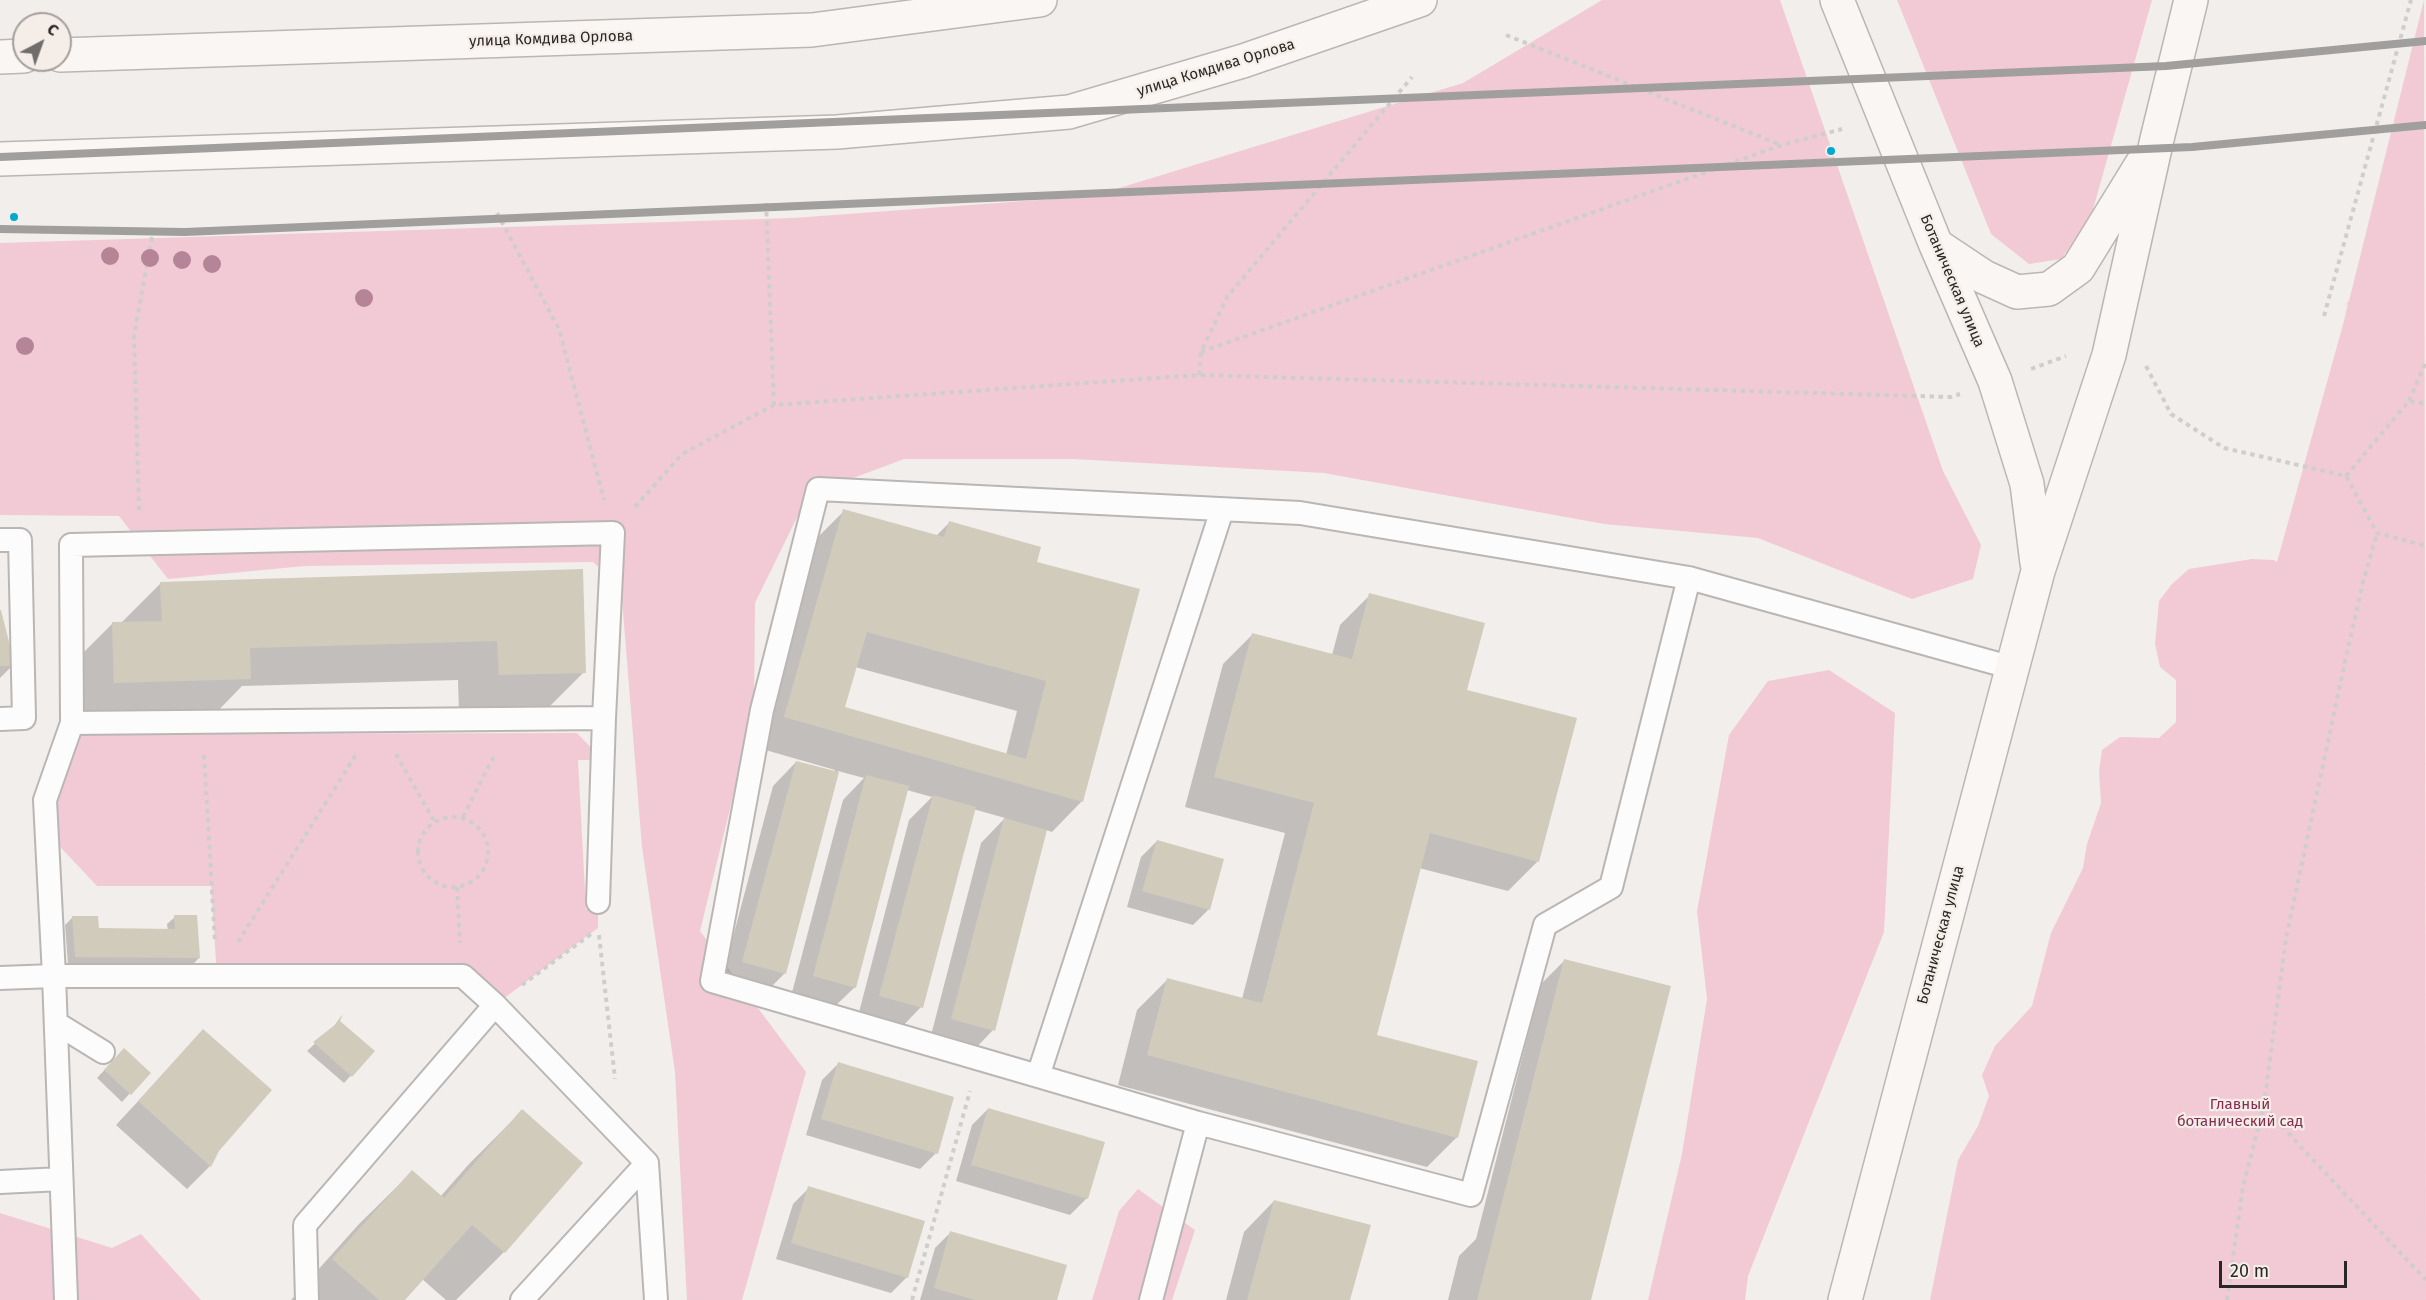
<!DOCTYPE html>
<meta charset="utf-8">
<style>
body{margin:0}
#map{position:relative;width:2426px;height:1300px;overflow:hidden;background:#f2eeeb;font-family:"Fira Sans",sans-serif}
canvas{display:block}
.north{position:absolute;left:12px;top:12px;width:60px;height:60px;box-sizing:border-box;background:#f5eee8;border:2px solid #a49f9a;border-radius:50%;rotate:41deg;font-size:16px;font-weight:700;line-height:24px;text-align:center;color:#2a2825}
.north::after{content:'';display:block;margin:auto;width:21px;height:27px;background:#706d6a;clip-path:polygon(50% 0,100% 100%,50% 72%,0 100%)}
.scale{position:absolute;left:2219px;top:1261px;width:128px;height:27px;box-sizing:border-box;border:3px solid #2a2825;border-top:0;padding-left:8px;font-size:18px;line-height:21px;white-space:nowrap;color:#2a2825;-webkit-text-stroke:4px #f5eee8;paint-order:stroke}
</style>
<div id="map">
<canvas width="2426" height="1300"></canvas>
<div class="north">С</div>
<div class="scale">20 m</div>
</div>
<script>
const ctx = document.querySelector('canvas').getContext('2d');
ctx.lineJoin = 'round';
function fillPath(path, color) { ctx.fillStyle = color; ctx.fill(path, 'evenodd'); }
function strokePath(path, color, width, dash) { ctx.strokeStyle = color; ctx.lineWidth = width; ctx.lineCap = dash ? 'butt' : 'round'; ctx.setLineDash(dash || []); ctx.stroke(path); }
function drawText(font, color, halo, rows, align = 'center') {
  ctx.font = font + ' "Fira Sans",sans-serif'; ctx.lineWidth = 4.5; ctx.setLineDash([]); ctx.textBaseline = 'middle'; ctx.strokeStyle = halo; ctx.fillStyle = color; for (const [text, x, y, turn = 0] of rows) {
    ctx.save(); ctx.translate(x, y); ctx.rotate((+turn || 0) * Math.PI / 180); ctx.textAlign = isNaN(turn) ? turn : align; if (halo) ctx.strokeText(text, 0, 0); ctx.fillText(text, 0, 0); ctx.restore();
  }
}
const green = new Path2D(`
 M1602 0H1780L1943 471 1981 545 1973 579 1912 599 1758 538 1604 524 1324 473 1073 459H904L808 495 755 603 754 711 700 931 806 1072 742 1300H687L675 1072 642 847 621 587 593 562 305 566 168 579 119 516 0 515V243L793 218 1093 196 1463 83Z
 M1897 0H2152L2090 220 2061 259 2029 264 1991 234Z
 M2424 0 2426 1300H1930L1958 1160 1978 1126 1989 1096 1982 1075 1995 1046 2032 1006 2051 933 2083 868 2087 844 2101 803 2099 771 2102 750 2120 737 2159 738 2176 722V680L2160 667 2155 644 2159 601 2172 584 2189 569 2252 559 2274 560 2277 562 2344 321 2348 303 2343 307 2349 301Z
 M1829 670 1895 713 1884 932 1748 1276 1745 1300H1648L1682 1154 1707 999 1697 911 1729 735 1768 681Z
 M577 733 603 760H578L586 910 598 902V928L495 1005 463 976H217L211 886H97L47 833 74 734Z
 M1138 1189 1195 1230 1172 1300H1092L1119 1211Z
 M0 1213 112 1248 141 1234 201 1300H0Z`);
const shadow = new Path2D(`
 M844 511 936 536 949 523 1035 563 1082 801 1052 832 1046 830 993 1030 970 1054 929 1043 981 843 1005 818 973 809 921 1007 898 1031 857 1020 909 820 932 797 907 790 855 987 831 1010 790 1000 843 800 864 778 838 771 785 973 761 997 720 986 773 786 796 762 834 772 835 770 755 747 814 541ZM855 667 1017 711 1006 755 843 708Z
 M582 571 584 672 544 712 459 714 458 680 242 686 210 719 74 723 72 664 112 624 121 623 161 583Z
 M1370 595 1466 691 1538 861 1508 891 1419 868 1375 1036 1457 1137 1427 1167 1118 1085 1137 1010 1167 980 1242 999 1285 833 1185 807 1223 664 1253 634 1332 655 1340 625Z
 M0 613 13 665 0 678Z
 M1157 841 1209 909 1193 925 1127 907 1141 857Z
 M73 917 97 929 168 931 167 924 175 917 199 958 191 966 68 964 65 925Z
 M1565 960 1589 1300H1448L1459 1256 1476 1239 1541 984Z
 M339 1021 373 1051 344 1083 307 1051Z
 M203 1031 218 1150 210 1166 187 1189 116 1125Z
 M116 1058 148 1073 122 1102 97 1078Z
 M838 1064 936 1153 920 1169 806 1135 822 1080Z
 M988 1109 1103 1143 1086 1199 1070 1215 956 1181 972 1125Z
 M522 1111 504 1252 456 1300H446L422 1279 404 1300H291L359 1224 412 1172 440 1197 469 1164Z
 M809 1188 907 1277 891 1293 776 1259 793 1204Z
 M1274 1201 1349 1300H1226L1244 1232Z
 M951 1232 1055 1300H920L935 1248Z`);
const building = new Path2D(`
 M843 509 944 537 949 521 1041 547 1037 562 1140 589 1083 802 784 717ZM867 632 1046 681 1026 759 845 707Z
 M583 569 586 673 499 675 497 641 250 648 251 679 114 683 112 622 162 621 160 582Z
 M1369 593 1485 623 1467 690 1577 718 1539 862 1430 833 1377 1035 1478 1061 1458 1138 1147 1055 1167 978 1262 1003 1314 803 1214 777 1252 633 1352 659Z
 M0 610H1L15 666H0Z
 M796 761 839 772 786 974 742 962Z
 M866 775 909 786 856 988 813 976Z
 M933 795 976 807 923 1008 879 996Z
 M1004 818 1047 830 995 1031 951 1019Z
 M1157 840 1224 859 1210 910 1142 891Z
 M174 915H197L200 958 75 957 72 916H98L99 928 175 929Z
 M1564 959 1671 986 1591 1300H1477Z
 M343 1014 340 1021 375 1051 352 1077 313 1042 340 1021 335 1024Z
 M203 1029 272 1090 219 1151 211 1167 138 1101Z
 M124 1048 151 1073 131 1095 104 1070Z
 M838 1062 954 1097 938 1154 821 1119Z
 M988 1108 1105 1142 1088 1199 971 1165Z
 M522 1109 583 1163 505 1253 472 1225 405 1300H379L332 1259 412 1170 444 1198Z
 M808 1186 925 1221 908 1278 791 1243Z
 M1274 1200 1371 1225 1350 1300H1247Z
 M950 1231 1067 1265 1057 1300H975L934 1288Z`);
const path = new Path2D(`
 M1506 35 1781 145
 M766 203 774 405
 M497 213 559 329 604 500
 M2324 316 2411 0
 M1201 352 1782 145 1842 129
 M2146 366 2171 414 2224 448 2346 476 2377 533 2426 546
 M2031 369 2066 356
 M1199 375 1201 352 1227 297 1412 77
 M2409 401 2426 362
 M2346 476 2409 401 2426 404
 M635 507 682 454 774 405 1199 375 1951 397 1960 394
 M139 510 134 336 154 226
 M396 754 434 821
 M204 755 215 942
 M418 852a35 35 0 1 1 70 0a35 35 0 1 1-70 0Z
 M463 817 495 754
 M457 887 460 943
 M599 935 615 1079
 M238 942 357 753
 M522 985 591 934
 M2264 1106 2300 1146 2426 1280
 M912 1300 970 1091
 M2227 1300 2243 1187 2264 1105 2286 938 2343 671 2363 582 2377 533`);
const lane = new Path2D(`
 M1222 510 1038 1076 712 981 762 710 818 489 1300 513 1689 578 2013 668
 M613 533 604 718 72 723 71 545Z
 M0 540H20L24 718 0 719
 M598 902 604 718
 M0 978 54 976 45 800 72 723
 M56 1023 103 1052
 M1038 1076 1198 1123 1471 1195 1545 925 1611 887 1689 578
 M0 1182 61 1179
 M66 1300 54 976H463L495 1005 647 1163 656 1300
 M307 1300 305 1225 495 1005
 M522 1300 647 1163
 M1151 1300 1198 1123`);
const secondary = new Path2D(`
 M1837 0 1936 245 1995 381 2027 484 2037 563
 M60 55 812 30 1040 0
 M0 57 24 56
 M0 159 837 132 1069 112 1243 61 1420 0
 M1936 245 1984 277 2017 292 2049 289 2078 268 2142 164
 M1845 1300 2038 571 2109 355 2157 139 2191 0`);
const metro1 = new Path2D(`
 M0 157 2166 66 2426 41
 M0 229 185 232 2192 147 2426 125`);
const trees = [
 [110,256],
 [150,258],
 [182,260],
 [212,264],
 [364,298],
 [25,346]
];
const markers = [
 [1831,151,5,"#00a9ce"],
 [14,217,5,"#00a9ce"]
];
const streetNames = [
 ["улица Комдива Орлова",551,39,-2],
 ["улица Комдива Орлова",1216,68,-17],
 ["Ботаническая улица",1952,281,67],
 ["Ботаническая улица",1941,935,-75]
];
const parkNames = [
 ["Главный",2240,1105],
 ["ботанический сад",2240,1122]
];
fillPath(green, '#f2cad6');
fillPath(shadow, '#0003');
fillPath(building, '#d1cbbc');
strokePath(lane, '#b9b6b4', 26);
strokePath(secondary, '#b9b6b4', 36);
strokePath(path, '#cfcecd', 4, [4.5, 4.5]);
strokePath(lane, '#fdfcfc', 22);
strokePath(secondary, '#faf6f4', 33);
strokePath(metro1, '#a09f9e', 8);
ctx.fillStyle = '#b68497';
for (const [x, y] of trees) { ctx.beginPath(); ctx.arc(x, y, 9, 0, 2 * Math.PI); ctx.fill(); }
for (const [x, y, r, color] of markers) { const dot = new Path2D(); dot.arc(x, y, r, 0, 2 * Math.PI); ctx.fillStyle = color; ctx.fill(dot); strokePath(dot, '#f5eee8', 2); }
drawText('15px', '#2a2825', '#f5eee8', streetNames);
drawText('15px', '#842d52', '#f5eee8', parkNames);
</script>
